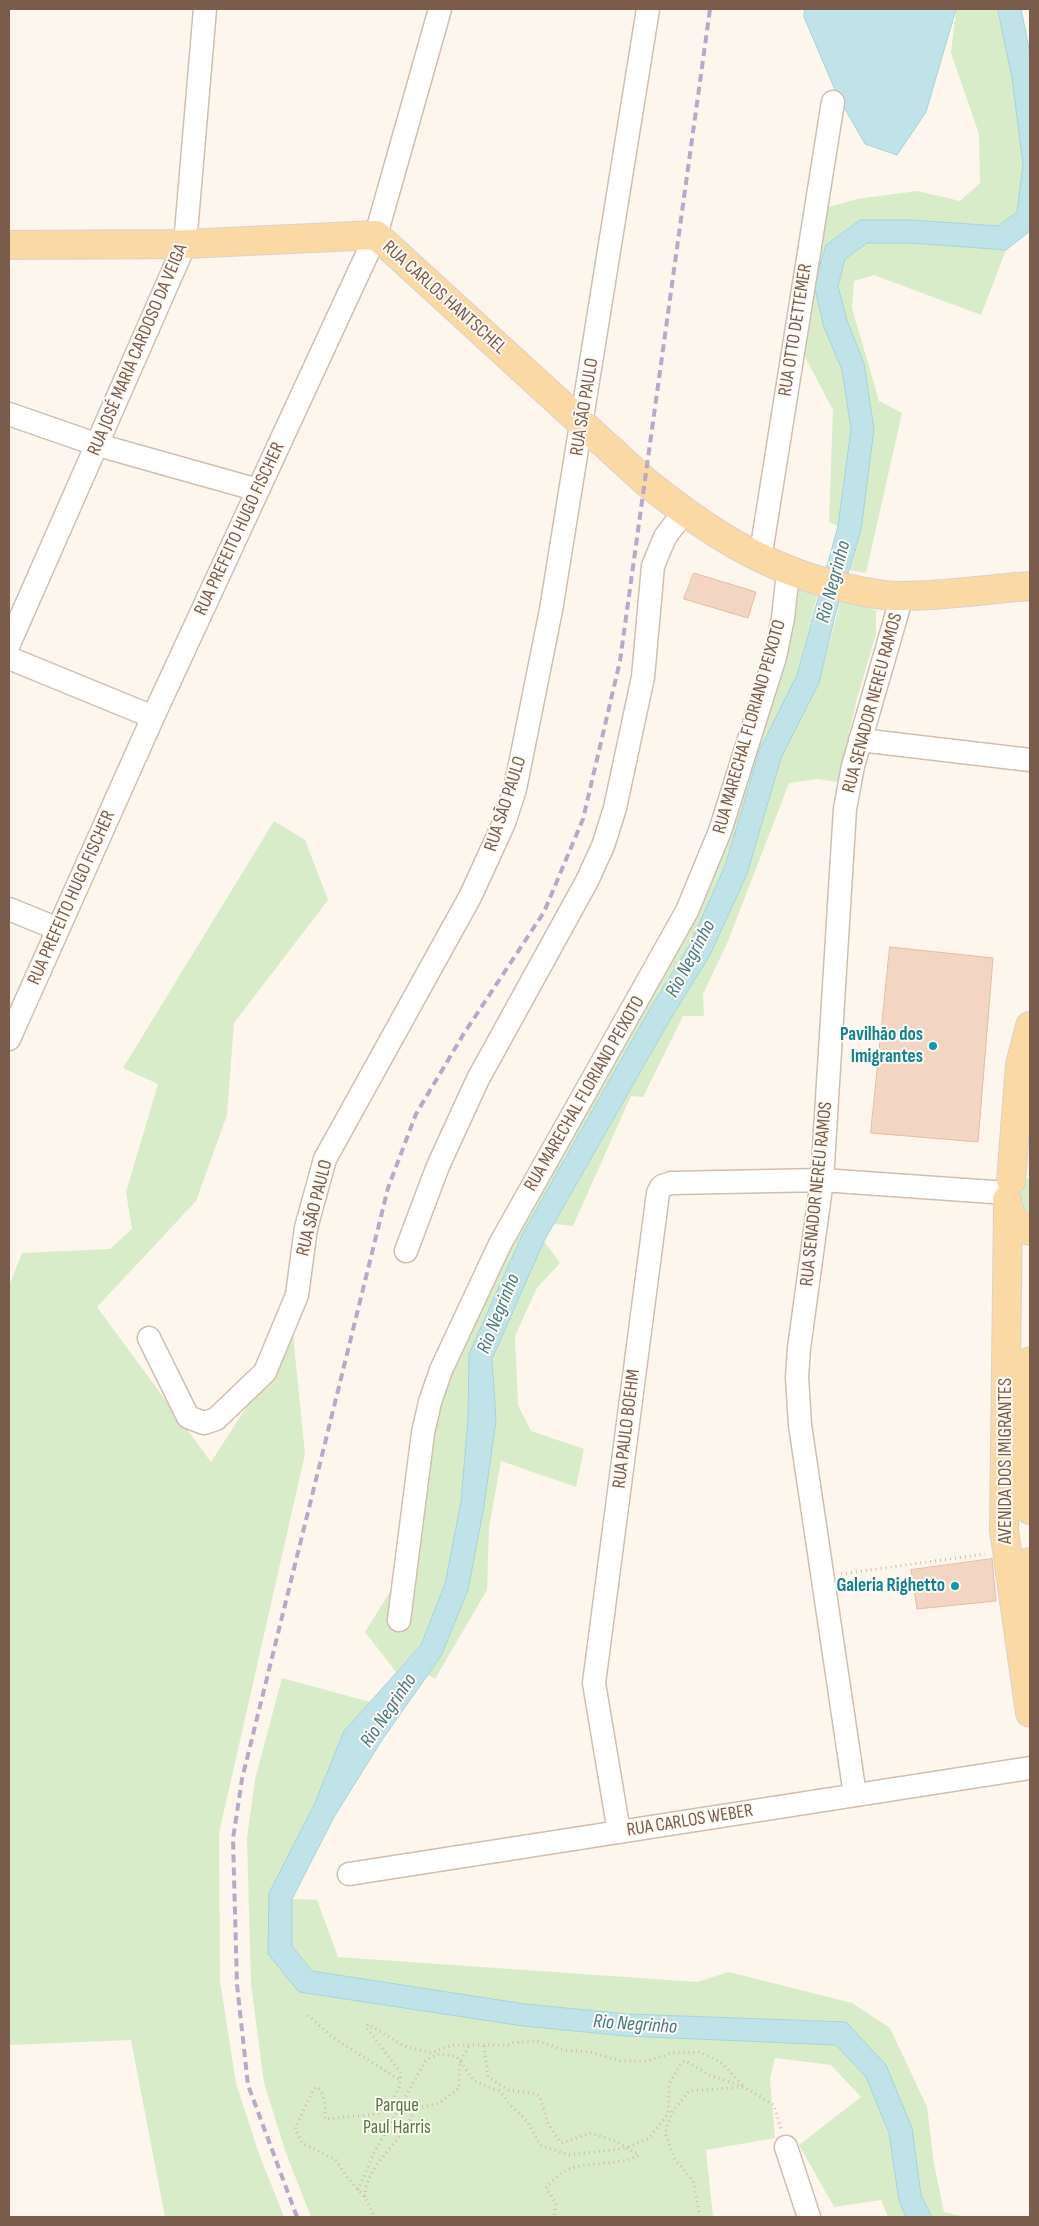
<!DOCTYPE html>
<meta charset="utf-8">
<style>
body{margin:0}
#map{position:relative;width:1039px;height:2226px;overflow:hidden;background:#fdf6ec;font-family:"Sofia Sans Condensed",sans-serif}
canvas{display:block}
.frame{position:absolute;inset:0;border:10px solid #7a5c4d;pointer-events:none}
</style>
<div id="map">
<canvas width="1039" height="2226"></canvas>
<div class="frame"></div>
</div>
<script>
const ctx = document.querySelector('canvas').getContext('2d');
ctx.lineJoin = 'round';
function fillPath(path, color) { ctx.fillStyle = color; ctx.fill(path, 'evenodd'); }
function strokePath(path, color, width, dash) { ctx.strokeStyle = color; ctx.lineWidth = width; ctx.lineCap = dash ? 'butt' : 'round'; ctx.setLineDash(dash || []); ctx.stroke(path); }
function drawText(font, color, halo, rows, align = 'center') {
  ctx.font = font + ' "Sofia Sans Condensed",sans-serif'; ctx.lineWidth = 4; ctx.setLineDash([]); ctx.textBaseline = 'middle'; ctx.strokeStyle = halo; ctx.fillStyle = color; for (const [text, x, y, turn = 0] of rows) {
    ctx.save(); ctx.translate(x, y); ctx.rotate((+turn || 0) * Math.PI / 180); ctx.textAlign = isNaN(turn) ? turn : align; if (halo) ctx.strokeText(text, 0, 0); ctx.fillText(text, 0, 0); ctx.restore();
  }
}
const green = new Path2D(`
 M956 9H998L1012 78 1023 164 1017 212 998 226 912 220H860L826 245 824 327 842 370 851 429 838 526 829 522 833 410 795 338 815 211 857 199 917 191 960 201 980 183 979 134 951 53Z
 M867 243H911L1006 250 981 315 874 275 854 281 852 308 879 401 902 413 866 573 849 570 861 530 867 481 847 320 838 286 845 259Z
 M787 584 818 593 797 675 760 749 725 866 690 944 651 1007 524 1231 469 1354 468 1419 461 1502 445 1584 421 1645 396 1672 365 1632 406 1566 430 1402 687 911Z
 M842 596 876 611V634L857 699 838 782 817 779 789 783 728 941 703 994 704 1016H683L643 1097 631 1096 573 1226 554 1224 671 1018 710 955 747 874 781 758 819 683Z
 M274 821 305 840 328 900 234 1023 227 1115 196 1201 97 1307 211 1462 293 1335 305 1454 219 1833 220 1981 236 2083 258 2151 284 2217H165L131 2040 9 2045V1286L22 1253 110 1249 132 1229 126 1192 158 1084 123 1068Z
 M1030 1177V1218L1019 1210 1013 1190 1018 1184Z
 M544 1241 560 1263 537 1288 515 1336 518 1405 531 1431 584 1449 576 1487 501 1461 489 1527 487 1590 435 1679 428 1675 441 1656 468 1590 484 1506 496 1420 492 1359Z
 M282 1678 370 1702 344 1731 314 1805 269 1893 299 1992 523 2026 626 2036 836 2045 866 2077 889 2134 899 2201 906 2217H888L881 2200 834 2207 799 2145 861 2097 831 2065 775 2058 770 2079 775 2138 706 2150 713 2217H311L286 2153 264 2083 251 1984 247 1838 255 1779Z
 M292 1899 317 1900 338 1957 697 1982 729 1972 852 2003 890 2028 927 2107 934 2164 944 2212 967 2217H932L921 2195 912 2128 846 2022 628 2014 525 2004 312 1971 292 1946Z`);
const water = new Path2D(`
 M805 9H956L926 112 897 155 865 144 838 97 804 17Z
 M998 9H1021L1030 53V231L1006 250 911 243H867L845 259 838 286 847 320 864 364 874 429 861 530 835 616 819 683 781 758 747 874 710 955 671 1018 544 1241 492 1359 496 1420 484 1506 468 1590 441 1656 382 1740 334 1817 292 1899V1946L312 1971 525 2004 628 2014 846 2022 886 2065 912 2128 921 2195 932 2217H906L899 2201 889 2133 866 2077 836 2045 626 2036 523 2026 299 1992 268 1954 269 1893 314 1805 344 1731 421 1645 445 1584 461 1502 468 1419 469 1354 524 1231 651 1007 690 944 725 866 760 749 797 675 838 526 851 429 842 370 824 327 814 285 826 245 860 220H912L998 226 1017 212 1023 164 1012 78Z`);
const building = new Path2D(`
 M694 573 756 592 748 618 684 599Z
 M890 947 993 958 978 1142 871 1133Z
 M992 1559 996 1601 917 1609 911 1570Z`);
const path = new Path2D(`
 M841 1574 985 1554
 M308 2015 332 2037 400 2080
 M484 2046 488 2077 509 2090 536 2094 540 2097 548 2124 561 2143 591 2133 615 2141 639 2155C617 2168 585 2159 563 2172 557 2176 551 2183 546 2188L556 2203 554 2217
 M358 2190 374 2153 426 2060 439 2054 457 2057 474 2081 499 2091 505 2097 509 2104 528 2122 540 2145 569 2155 626 2148 649 2138 668 2114 669 2084 682 2062 686 2061 709 2075 744 2087 774 2105 781 2129
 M365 2197C365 2169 393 2149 406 2127 410 2122 412 2115 415 2109L439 2103 459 2088 460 2062 469 2046
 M377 2217 373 2214 365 2197 345 2175 336 2160 302 2143 295 2129 313 2090 317 2087C326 2094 325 2109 325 2119L378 2114 389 2108 399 2087 401 2073 366 2027 368 2024 404 2046 431 2053 453 2045H510L513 2043 537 2041 564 2050 590 2052 621 2061H647L672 2053 700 2052 722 2063 744 2087 689 2091 672 2112 665 2133 674 2158 693 2181 700 2217`);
const minor = new Path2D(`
 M9 414 98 445 258 490
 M760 559 833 102
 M9 644 185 244 205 9
 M9 658 153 717
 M860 740 1030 760
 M9 909 58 929
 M9 1039 153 717 376 235 440 9
 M406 1251 438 1166 478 1079 587 881 603 846 615 808 643 677 653 566 665 537 684 512
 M149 1338 188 1417 204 1423 216 1419 265 1372 297 1295 306 1228 325 1159 470 897 504 823 515 789 551 610 648 9
 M399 1620 423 1433 430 1402 441 1370 500 1244 687 911 720 831 775 657 783 618 788 572
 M855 1795 800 1425 797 1377 799 1348 822 1180 845 809 853 766 902 596
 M619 1832 594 1683 658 1193 662 1186 671 1183 822 1180 1007 1193
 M349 1874 1030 1768
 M786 2147 809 2217`);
const major = new Path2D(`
 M9 245 185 244 376 235 646 482C706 530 762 567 838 586 859 591 880 596 901 596 944 596 988 589 1030 586
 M1011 1181 1020 1065 1030 1026
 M1007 1200C1008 1214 1017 1227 1030 1231
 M1008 1207 1004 1530 1030 1713
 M1030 1361 1026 1381 1020 1486 1022 1498 1030 1510
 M1019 1602 1023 1574 1030 1562`);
const rail = new Path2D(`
 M297 2217 248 2085 237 1985 233 1839 242 1779 388 1188 416 1114 463 1035 544 912 583 819 620 661 710 9`);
const markers = [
 [933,1046,5,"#0f9aa8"],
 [955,1586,5,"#0f9aa8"]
];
const streetNames = [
 ["RUA CARLOS HANTSCHEL",444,298,42],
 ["RUA OTTO DETTEMER",796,330,-81],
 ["RUA JOSÉ MARIA CARDOSO DA VEIGA",138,350,-67],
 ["RUA SÃO PAULO",585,407,-81],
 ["RUA PREFEITO HUGO FISCHER",240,529,-65],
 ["RUA SENADOR NEREU RAMOS",873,703,-75],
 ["RUA MARECHAL FLORIANO PEIXOTO",750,727,-74],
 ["RUA SÃO PAULO",506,804,-72],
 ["RUA PREFEITO HUGO FISCHER",72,898,-66],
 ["RUA MARECHAL FLORIANO PEIXOTO",585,1094,-60],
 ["RUA SENADOR NEREU RAMOS",817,1194,-84],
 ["RUA SÃO PAULO",315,1208,-76],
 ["RUA PAULO BOEHM",627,1429,-83],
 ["AVENIDA DOS IMIGRANTES",1006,1461,-90],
 ["RUA CARLOS WEBER",690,1821,-9]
];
const cultureNames = [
 ["Pavilhão dos",923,1035],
 ["Imigrantes",923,1057],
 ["Galeria Righetto",945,1586]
];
const parkNames = [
 ["Parque",397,2106],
 ["Paul Harris",397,2128]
];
const waterNames = [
 ["Rio Negrinho",834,582,-75],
 ["Rio Negrinho",691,959,-62],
 ["Rio Negrinho",499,1314,-68],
 ["Rio Negrinho",389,1711,-56],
 ["Rio Negrinho",635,2025,4]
];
fillPath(green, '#d8ecc9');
fillPath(water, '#bfe3e8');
strokePath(water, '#a5d3da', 1);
fillPath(building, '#f3d5c3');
strokePath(building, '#e6bba3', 1);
strokePath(minor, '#d1beb0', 25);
strokePath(major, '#dad1cd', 30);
strokePath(path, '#d9b8a5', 3, [1, 4]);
strokePath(minor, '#fff', 22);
strokePath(major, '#fbd9a5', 28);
strokePath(rail, '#b9a8c9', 4, [8, 5]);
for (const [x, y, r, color] of markers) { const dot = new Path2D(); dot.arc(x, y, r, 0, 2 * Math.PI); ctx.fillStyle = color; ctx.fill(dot); strokePath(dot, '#fffaf3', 2); }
drawText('19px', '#7a5c4d', '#fffaf3', streetNames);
drawText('bold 19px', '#0d838f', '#fffaf3', cultureNames, 'right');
drawText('19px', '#537a41', '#fffaf3', parkNames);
drawText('italic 20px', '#437c86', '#fffaf3', waterNames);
</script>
